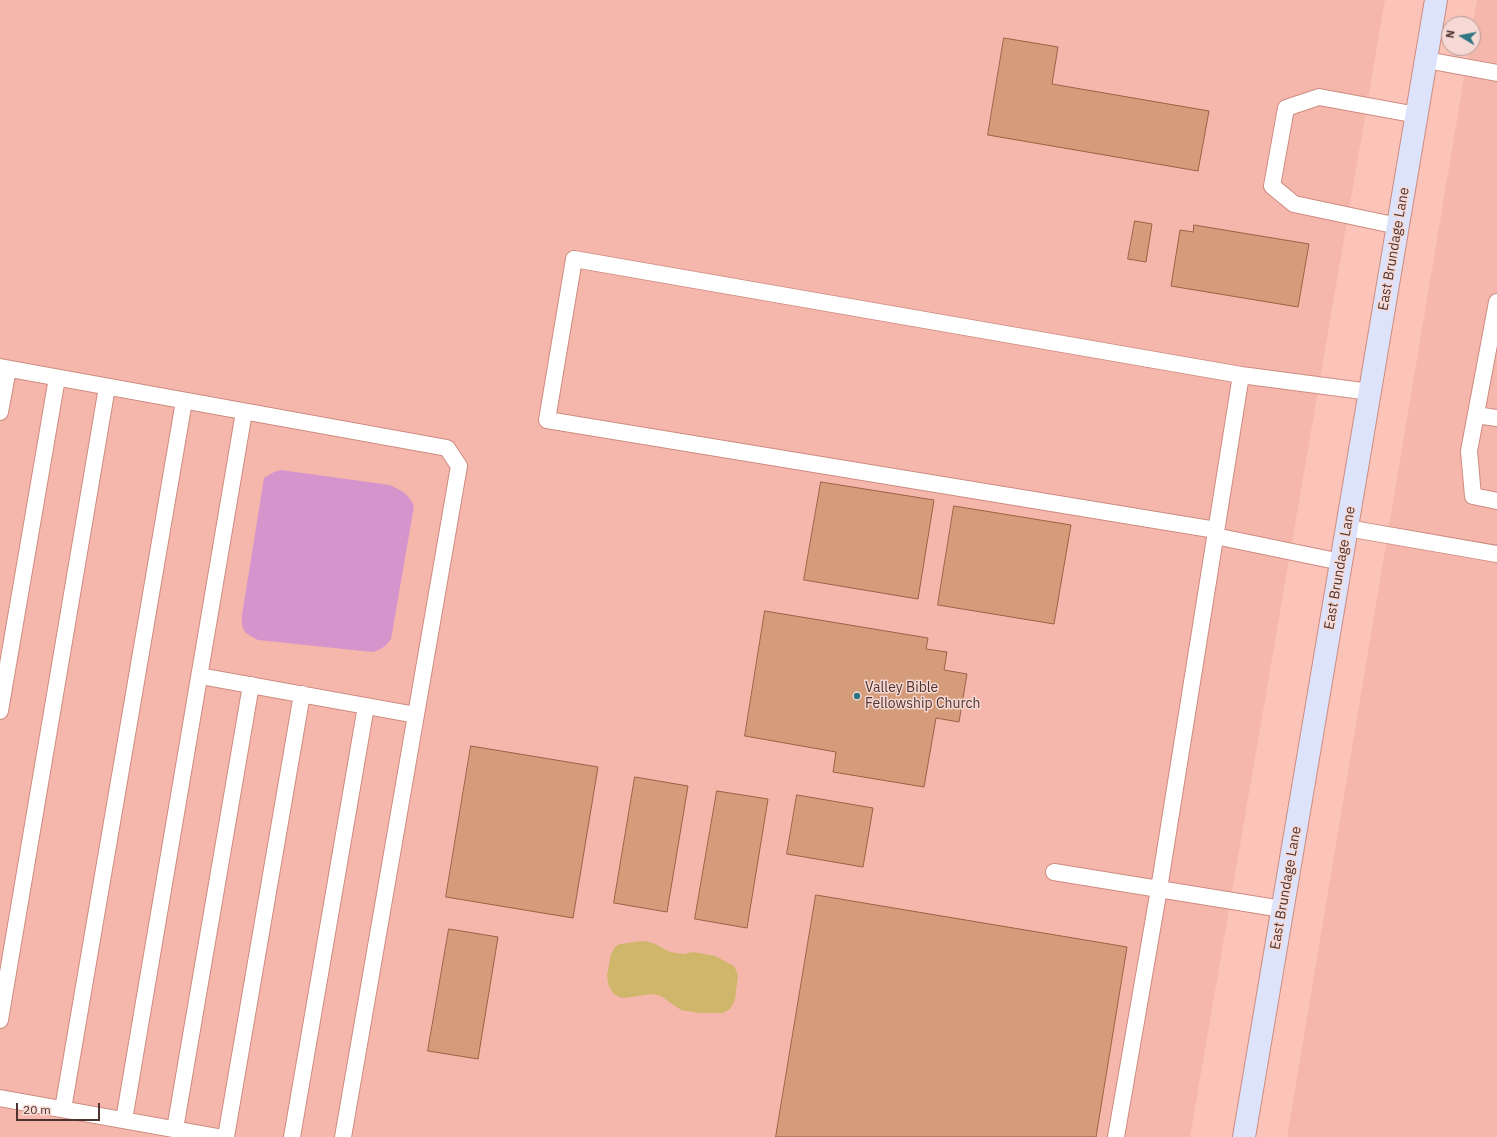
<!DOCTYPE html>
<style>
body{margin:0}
#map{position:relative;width:1497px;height:1137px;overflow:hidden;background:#fcc4b9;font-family:"IBM Plex Sans",sans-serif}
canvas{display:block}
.north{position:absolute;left:1441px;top:16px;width:40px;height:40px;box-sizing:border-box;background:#f6d9d4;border:1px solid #b39792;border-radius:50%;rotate:280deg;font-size:11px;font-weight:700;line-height:16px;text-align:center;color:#4e332e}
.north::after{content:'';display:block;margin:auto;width:14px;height:18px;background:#2f7582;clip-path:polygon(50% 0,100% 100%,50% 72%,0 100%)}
.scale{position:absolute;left:16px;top:1103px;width:84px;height:18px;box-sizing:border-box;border:2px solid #4e332e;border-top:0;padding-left:5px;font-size:12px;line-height:14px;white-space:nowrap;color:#4e332e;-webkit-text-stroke:3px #f6d9d4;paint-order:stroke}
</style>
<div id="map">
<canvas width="1497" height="1137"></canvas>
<div class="north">N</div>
<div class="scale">20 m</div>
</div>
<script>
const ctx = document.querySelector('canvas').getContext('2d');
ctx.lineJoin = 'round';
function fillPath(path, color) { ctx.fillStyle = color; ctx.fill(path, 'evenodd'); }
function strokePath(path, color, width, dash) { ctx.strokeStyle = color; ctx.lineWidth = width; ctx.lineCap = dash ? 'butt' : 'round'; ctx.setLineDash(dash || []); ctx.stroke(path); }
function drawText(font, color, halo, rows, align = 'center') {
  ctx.font = font + ' "IBM Plex Sans",sans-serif'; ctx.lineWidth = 3; ctx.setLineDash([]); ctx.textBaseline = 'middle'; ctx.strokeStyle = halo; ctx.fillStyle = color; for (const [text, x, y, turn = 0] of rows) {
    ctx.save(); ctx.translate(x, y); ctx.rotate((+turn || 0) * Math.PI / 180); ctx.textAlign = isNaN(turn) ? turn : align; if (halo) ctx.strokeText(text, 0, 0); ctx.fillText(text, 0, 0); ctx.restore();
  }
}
const built = new Path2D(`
 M0 0H1385L1190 1137H0Z
 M1477 0H1497V1137H1287L1469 48H1473V24Z`);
const green = new Path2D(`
 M643 941 653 943 670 952 684 954 693 952 715 956 734 966 738 975 735 1000 730 1009 723 1013H700L681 1010 661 996 651 994 625 998 619 997 613 993 608 984 607 975 611 954 615 947 620 944Z`);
const water = new Path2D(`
 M281 470 390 485C403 491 408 494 414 506L391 639C386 646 381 650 372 652L258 640C244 633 241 631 242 615L264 478 274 472Z`);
const building = new Path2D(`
 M1004 38 1058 47 1052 84 1209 111 1198 171 988 135Z
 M1135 221 1152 224 1146 262 1128 259Z
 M1194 225 1309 244 1298 307 1171 286 1180 230 1193 232Z
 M821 482 934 500 918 599 804 580Z
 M954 506 1071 525 1054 624 938 605Z
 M765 611 928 638 926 649 947 652 944 670 967 674 959 722 936 718 924 787 833 772 836 752 745 736Z
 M471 746 598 767 573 918 446 897Z
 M635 777 688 786 667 912 614 903Z
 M717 791 768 799 747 928 695 919Z
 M797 795 873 808 863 867 787 854Z
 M816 895 1127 947 1096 1137H776Z
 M449 929 498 937 478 1059 428 1051Z`);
const service = new Path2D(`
 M1426 60 1497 73
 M1398 226 1294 204 1272 186 1286 108 1319 97 1417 115
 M1497 302 1469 451 1473 496 1497 501
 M0 367 447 448 459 466 343 1137
 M0 412 8 369
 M1476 415 1497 418
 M1347 528 1497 554
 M1216 530 547 420 574 259 1241 375 1370 392
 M1215 536 1341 562
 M200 676 416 715
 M0 711 57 378
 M1054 872 1282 909
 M0 1020 107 387
 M0 1098 218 1137
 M63 1109 184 401
 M124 1120 244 412
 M175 1129 251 685
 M226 1137 302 694
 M292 1137 366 706
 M1116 1137 1159 889 1241 375`);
const secondary = new Path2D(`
 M1244 1137 1436 0`);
const markers = [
 [857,696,4,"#2f7582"]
];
const streetNames = [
 ["East Brundage Lane",1394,249,-80],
 ["East Brundage Lane",1340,568,-80],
 ["East Brundage Lane",1286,888,-80]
];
const poiNames = [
 ["Valley Bible",865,688],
 ["Fellowship Church",865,704]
];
fillPath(built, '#f5b7ab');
fillPath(green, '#cfb66b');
fillPath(water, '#d694cd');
fillPath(building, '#d59c7b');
strokePath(building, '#986444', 1);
strokePath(service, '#cd8c80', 18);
strokePath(secondary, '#cd8c80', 24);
strokePath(service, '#fff', 16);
strokePath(secondary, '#dde3fb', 22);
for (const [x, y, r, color] of markers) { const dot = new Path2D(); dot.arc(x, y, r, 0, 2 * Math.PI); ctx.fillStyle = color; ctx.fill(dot); strokePath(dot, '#f6d9d4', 1.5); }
drawText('14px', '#4e332e', '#f6d9d4', streetNames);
drawText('14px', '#4e332e', '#f6d9d4', poiNames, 'left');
</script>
